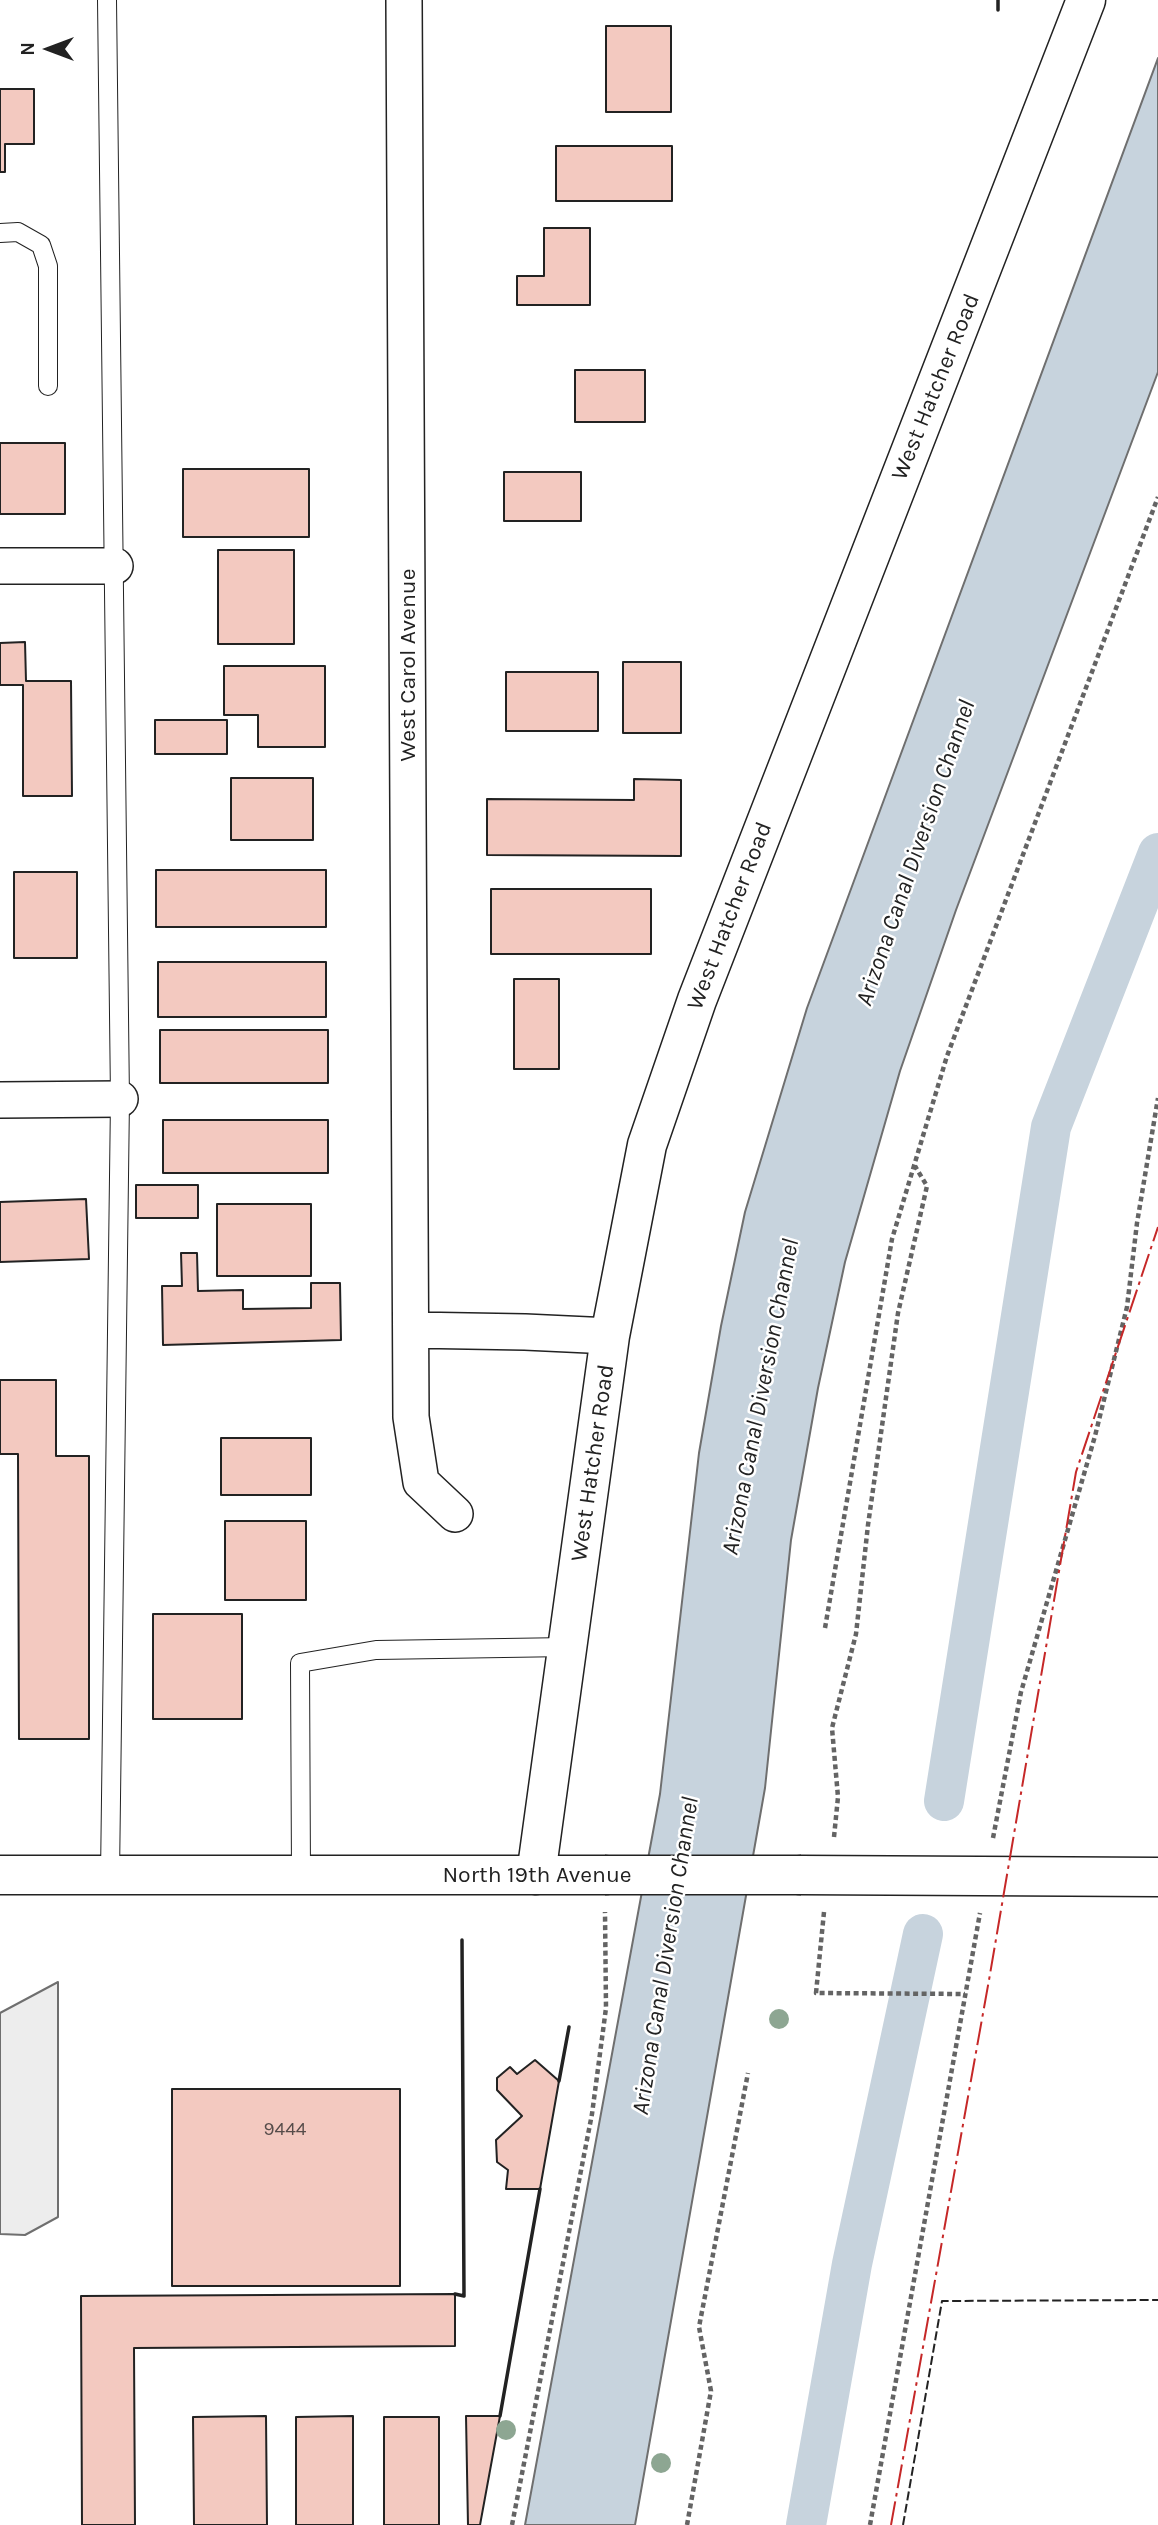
<!DOCTYPE html>
<style>
body{margin:0}
#map{position:relative;width:1158px;height:2525px;overflow:hidden;background:#fff;font-family:Karla,sans-serif}
canvas{display:block}
.north{position:absolute;left:14px;top:14px;width:70px;height:70px;-webkit-text-stroke:5px #fff;paint-order:stroke;rotate:270deg;font-size:19px;font-weight:700;line-height:28px;text-align:center;color:#222}
.north::after{content:'';display:block;margin:auto;width:24px;height:32px;background:#222;clip-path:polygon(50% 0,100% 100%,50% 72%,0 100%)}
</style>
<div id="map">
<canvas width="1158" height="2525"></canvas>
<div class="north">N</div>
</div>
<script>
const ctx = document.querySelector('canvas').getContext('2d');
ctx.lineJoin = 'round';
function fillPath(path, color) { ctx.fillStyle = color; ctx.fill(path, 'evenodd'); }
function strokePath(path, color, width, dash) { ctx.strokeStyle = color; ctx.lineWidth = width; ctx.lineCap = dash ? 'butt' : 'round'; ctx.setLineDash(dash || []); ctx.stroke(path); }
function drawText(font, color, halo, rows, align = 'center') {
  ctx.font = font + ' Karla,sans-serif'; ctx.lineWidth = 5; ctx.setLineDash([]); ctx.textBaseline = 'middle'; ctx.strokeStyle = halo; ctx.fillStyle = color; for (const [text, x, y, turn = 0] of rows) {
    ctx.save(); ctx.translate(x, y); ctx.rotate((+turn || 0) * Math.PI / 180); ctx.textAlign = isNaN(turn) ? turn : align; if (halo) ctx.strokeText(text, 0, 0); ctx.fillText(text, 0, 0); ctx.restore();
  }
}
const parking = new Path2D(`
 M58 1982V2217L25 2235 0 2234V2013Z`);
const water = new Path2D(`
 M1158 58V372L956 910 900 1071 845 1262 818 1388 791 1540 765 1788 635 2525H525L660 1794 699 1453 721 1326 745 1212 807 1008Z`);
const canal = new Path2D(`
 M944 1801 1051 1127 1158 853
 M806 2525 852 2264 923 1934`);
const building = new Path2D(`
 M606 26H671V112H606Z
 M0 89H34V144H5V172H0Z
 M556 146H672V201H556Z
 M544 228H590V305H517V276H544Z
 M575 370H645V422H575Z
 M0 443H65V514H0Z
 M183 469H309V537H183Z
 M504 472H581V521H504Z
 M218 550H294V644H218Z
 M25 642 26 681H71L72 796H23V685H0V643Z
 M623 662H681V733H623Z
 M224 666H325V747H258V715H224Z
 M506 672H598V731H506Z
 M155 720H227V754H155Z
 M231 778H313V840H231Z
 M634 779 681 780V856L487 855V799L634 800Z
 M156 870H326V927H156Z
 M14 872H77V958H14Z
 M491 889H651V954H491Z
 M158 962H326V1017H158Z
 M514 979H559V1069H514Z
 M160 1030H328V1083H160Z
 M163 1120H328V1173H163Z
 M136 1185H198V1218H136Z
 M86 1199 89 1259 0 1262V1202Z
 M217 1204H311V1276H217Z
 M181 1253H197L198 1291 243 1290V1309L311 1308V1283H340L341 1340 163 1345 162 1286H182Z
 M0 1380H56V1456H89V1739H19L18 1454H0Z
 M221 1438H311V1495H221Z
 M225 1521H306V1600H225Z
 M153 1614H242V1719H153Z
 M535 2060 559 2081 540 2189H506L508 2170 497 2162 496 2140 522 2116 497 2090V2078L510 2067 517 2074Z
 M172 2089H400V2286H172Z
 M455 2294V2346L134 2348 135 2525H82L81 2296Z
 M266 2416 267 2525H194L193 2417Z
 M353 2416V2525H296V2417Z
 M466 2416H500L480 2525H468Z
 M384 2417H439V2525H384Z`);
const path = new Path2D(`
 M825 1628 892 1239 947 1056 1158 497
 M834 1837 838 1797 832 1728 856 1634 868 1525 898 1313 927 1186 915 1166
 M993 1838 1021 1692 1095 1436 1127 1307 1137 1223 1158 1098
 M824 1912 816 1993 965 1994
 M512 2525 592 2114 606 2008 605 1912
 M687 2525 711 2391 699 2327 748 2073
 M870 2525 980 1913`);
const service = new Path2D(`
 M107 0 120 1099 110 1875
 M0 233 18 232 41 245 48 266V386
 M301 1875 300 1663 376 1650 568 1647`);
const minor = new Path2D(`
 M404 0 411 1417 421 1482 455 1514
 M0 566H115
 M0 1100 120 1099
 M411 1330 525 1332 610 1336`);
const tertiary = new Path2D(`
 M536 1875 610 1336 647 1145 697 1000 1086 0`);
const primary = new Path2D(`
 M0 1875H605
 M801 1875 1158 1877`);
const primaryBridge = new Path2D(`
 M605 1875H801`);
const fence = new Path2D(`
 M903 2525 942 2301 1158 2300`);
const wall = new Path2D(`
 M998 0V10
 M559 2081 569 2027
 M455 2294 464 2296 462 1940
 M500 2416 540 2189`);
const power = new Path2D(`
 M891 2525 989 1980 1076 1472 1158 1227`);
const trees = [
 [779,2019],
 [506,2430],
 [661,2463]
];
const numberNames = [
 ["9444",285,2130]
];
const streetNames = [
 ["West Hatcher Road",936,387,-68],
 ["West Carol Avenue",408,665,-90],
 ["West Hatcher Road",730,916,-69],
 ["West Hatcher Road",593,1463,-82],
 ["North 19th Avenue",537,1875]
];
const waterNames = [
 ["Arizona Canal Diversion Channel",916,853,-71],
 ["Arizona Canal Diversion Channel",761,1397,-79],
 ["Arizona Canal Diversion Channel",666,1956,-81]
];
fillPath(parking, '#ededed');
strokePath(parking, '#6f6f6f', 2);
fillPath(water, '#c7d3dd');
strokePath(water, '#6f6f6f', 2);
strokePath(canal, '#c7d3dd', 40);
fillPath(building, '#f3c9c0');
strokePath(building, '#222', 2);
strokePath(service, '#222', 20);
strokePath(minor, '#222', 38);
strokePath(tertiary, '#222', 41);
strokePath(primary, '#222', 41);
strokePath(path, '#646464', 4.5, [5, 3.5]);
strokePath(service, '#fff', 18);
strokePath(minor, '#fff', 35);
strokePath(tertiary, '#fff', 38);
strokePath(primary, '#fff', 38);
strokePath(primaryBridge, '#222', 41, []);
strokePath(primaryBridge, '#fff', 38);
strokePath(fence, '#222', 2, [9, 3.5]);
strokePath(wall, '#222', 3.5);
strokePath(power, '#c62828', 2, [24, 5, 3.5, 5]);
ctx.fillStyle = '#8da692';
for (const [x, y] of trees) { ctx.beginPath(); ctx.arc(x, y, 10, 0, 2 * Math.PI); ctx.fill(); }
drawText('19px', '#564c4a', null, numberNames);
drawText('23px', '#222', '#fff', streetNames);
drawText('italic 24px', '#222', '#fff', waterNames);
</script>
